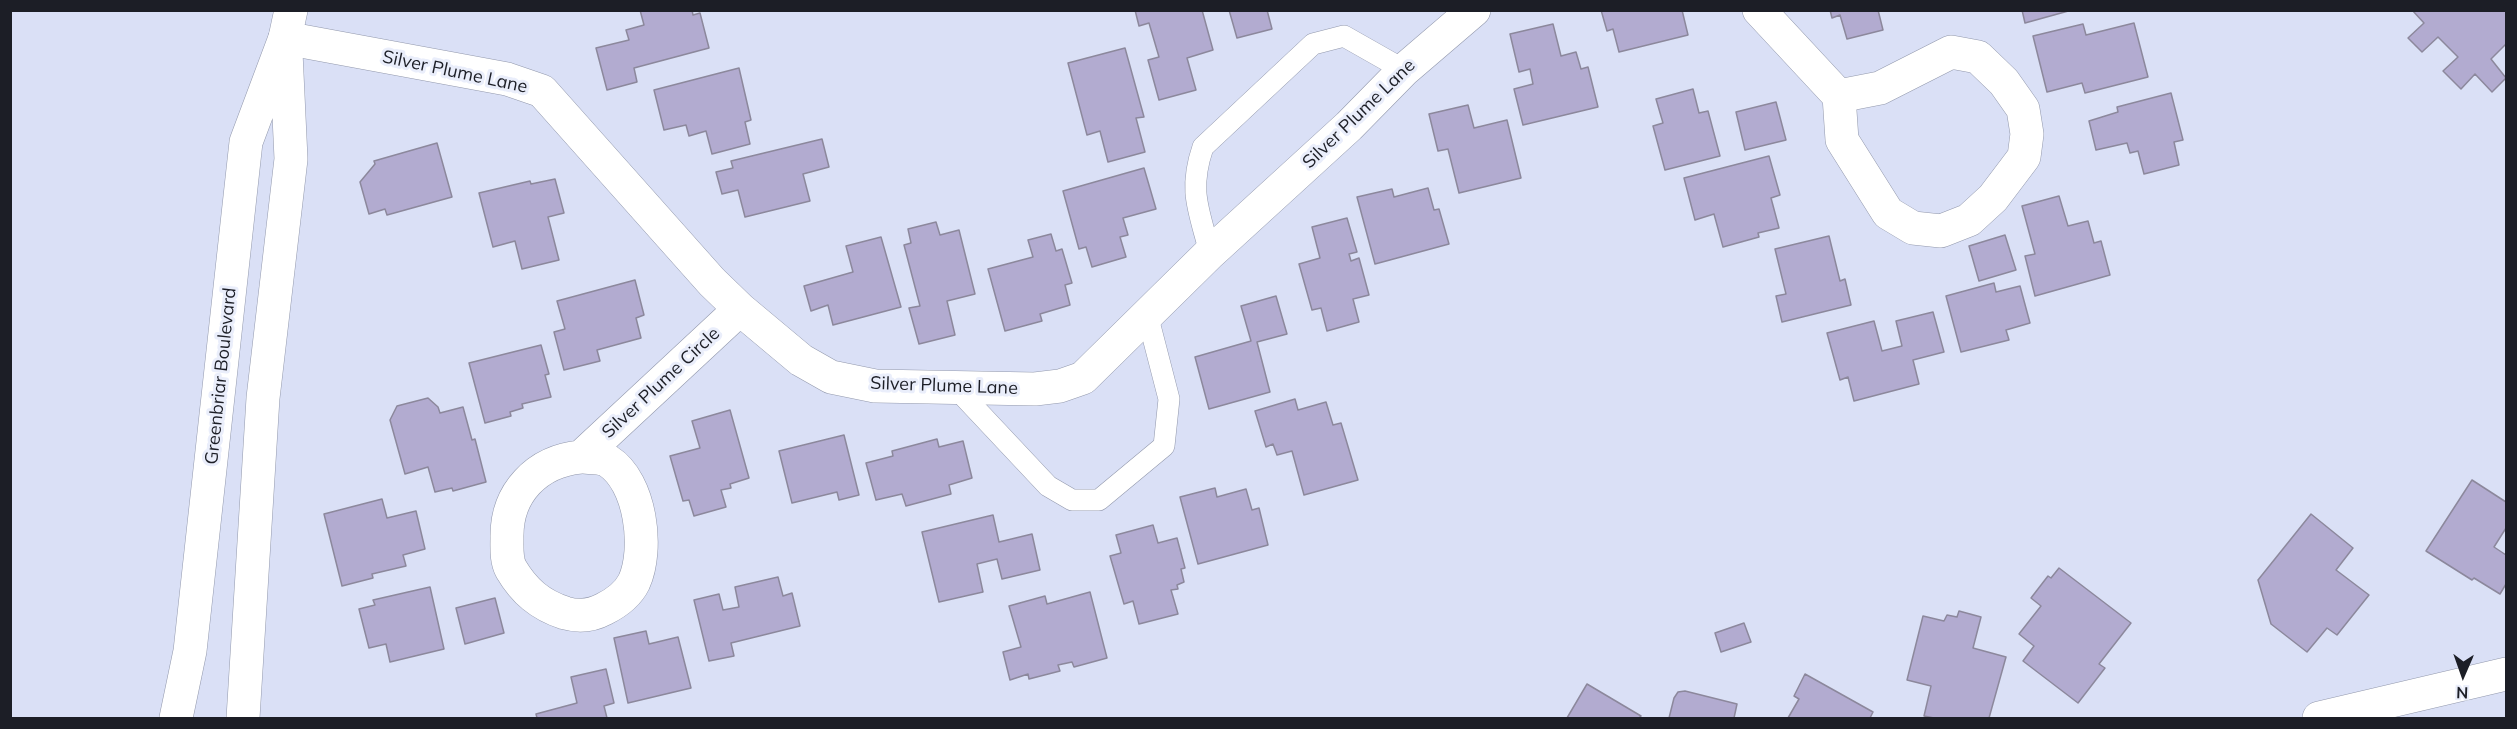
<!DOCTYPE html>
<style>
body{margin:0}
#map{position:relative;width:2517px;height:729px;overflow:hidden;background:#dae0f6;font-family:Mulish,sans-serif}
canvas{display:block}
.frame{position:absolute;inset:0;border:12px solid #1c1e26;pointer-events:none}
.north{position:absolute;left:2433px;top:645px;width:60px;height:60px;-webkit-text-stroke:4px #eaeefb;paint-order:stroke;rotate:182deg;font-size:16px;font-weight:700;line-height:24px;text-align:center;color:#1c1e26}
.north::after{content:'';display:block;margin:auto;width:21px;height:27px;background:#1c1e26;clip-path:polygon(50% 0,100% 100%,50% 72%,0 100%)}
</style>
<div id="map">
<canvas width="2517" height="729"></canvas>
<div class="frame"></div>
<div class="north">N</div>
</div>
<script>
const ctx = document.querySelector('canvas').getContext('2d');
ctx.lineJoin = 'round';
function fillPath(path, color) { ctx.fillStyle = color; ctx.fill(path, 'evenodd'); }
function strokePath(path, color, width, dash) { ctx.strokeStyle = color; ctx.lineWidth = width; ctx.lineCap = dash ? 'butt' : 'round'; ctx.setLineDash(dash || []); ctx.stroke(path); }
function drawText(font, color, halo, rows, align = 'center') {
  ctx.font = font + ' Mulish,sans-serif'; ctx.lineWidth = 6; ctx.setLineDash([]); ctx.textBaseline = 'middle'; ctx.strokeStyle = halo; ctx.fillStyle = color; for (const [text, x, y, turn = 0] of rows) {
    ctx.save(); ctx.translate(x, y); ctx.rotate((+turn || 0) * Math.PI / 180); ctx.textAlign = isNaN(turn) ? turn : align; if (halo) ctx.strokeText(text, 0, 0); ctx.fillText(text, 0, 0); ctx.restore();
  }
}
const building = new Path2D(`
 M640 10H692L693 15 700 13 709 48 634 68 637 82 607 90 596 48 629 40 626 30 644 25Z
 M1135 10H1202L1213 50 1187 58 1196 90 1159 100 1148 60 1159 57 1149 23 1139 26Z
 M1229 10H1267L1272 29 1237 38Z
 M1601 10H1682L1688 35 1619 52 1613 29 1607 31Z
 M1830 10H1878L1883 30 1847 39 1840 15 1832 18Z
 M2022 10H2072L2025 23Z
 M2412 10H2506V44L2491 59 2506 78 2492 92 2475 74 2461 89 2443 71 2458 57 2438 37 2422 52 2408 38 2424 23Z
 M2134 23 2148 77 2085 93 2082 83 2047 92 2033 36 2083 24 2086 35Z
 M1553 24 1561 56 1576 52 1581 69 1588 67 1598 107 1523 125 1514 89 1533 84 1530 69 1519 72 1510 34Z
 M1125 48 1144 117 1136 118 1145 152 1108 162 1100 131 1087 135 1068 63Z
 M739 68 751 120 745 122 750 144 712 154 706 131 689 136 686 125 664 130 654 90Z
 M1693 89 1699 113 1708 111 1720 156 1665 170 1653 126 1663 123 1656 99Z
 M2171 93 2183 140 2174 142 2179 165 2144 174 2138 151 2130 153 2127 143 2096 150 2089 121 2118 112 2117 107Z
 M1776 102 1786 140 1745 150 1736 112Z
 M1468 105 1474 128 1507 120 1521 178 1459 193 1448 149 1438 151 1429 114Z
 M822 139 829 167 803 174 810 201 745 217 738 190 722 194 716 172 733 168 731 161Z
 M437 143 452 197 387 215 385 209 369 214 360 182 375 164 374 161Z
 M1769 156 1780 195 1771 198 1779 228 1758 233 1759 237 1723 247 1714 214 1695 220 1684 178Z
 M1144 168 1156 209 1123 218 1128 235 1120 237 1126 257 1092 267 1086 247 1079 249 1063 191Z
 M555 179 564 213 548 217 559 260 522 269 515 241 493 247 479 193 530 181 531 184Z
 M1428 188 1434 210 1439 209 1449 244 1375 264 1357 197 1392 189 1394 197Z
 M2059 196 2068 226 2088 221 2094 243 2101 241 2110 275 2035 296 2025 256 2035 254 2022 206Z
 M1347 218 1357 252 1349 254 1351 261 1359 258 1369 295 1353 299 1359 322 1327 331 1321 308 1312 310 1299 264 1320 258 1312 227Z
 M936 222 940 235 959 230 975 294 947 301 955 335 919 344 909 308 920 306 904 245 911 243 908 229Z
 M1051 234 1056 251 1062 249 1072 283 1065 285 1070 305 1040 314 1042 321 1005 331 988 269 1033 257 1028 240Z
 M2005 235 2016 270 1979 281 1969 246Z
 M1829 236 1840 281 1845 279 1851 305 1782 322 1776 296 1786 294 1775 249Z
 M881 237 901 307 833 325 828 305 811 311 804 286 853 272 846 246Z
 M635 280 644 315 636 318 641 338 597 350 600 361 564 370 554 332 565 329 557 301Z
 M1994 283 1996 292 2020 286 2030 323 2006 330 2009 340 1961 352 1946 296Z
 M1276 296 1287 334 1257 342 1270 392 1209 409 1195 357 1251 341 1241 306Z
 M1933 312 1944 352 1913 360 1919 384 1854 401 1848 377 1840 380 1827 333 1874 321 1882 351 1902 346 1896 321Z
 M541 345 549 374 545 375 551 397 522 404 523 408 510 412 511 416 485 423 469 363Z
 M428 398 438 407 440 413 463 407 472 440 475 439 486 482 453 491 452 488 435 492 428 467 405 474 390 420 397 406Z
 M1295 399 1298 410 1326 402 1333 425 1341 423 1358 480 1304 495 1292 451 1277 455 1273 444 1266 447 1255 411Z
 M730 410 749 478 730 484 731 488 721 490 726 507 694 516 689 500 683 501 670 456 700 448 692 421Z
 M844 435 859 495 839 500 837 492 792 503 779 451Z
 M937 439 939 447 963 441 972 478 949 485 951 494 906 506 902 494 876 500 866 463 893 456 892 451Z
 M2472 480 2506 502V528L2494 547 2506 555V584L2500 594 2474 578 2472 580 2426 551Z
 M1215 488 1217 497 1246 489 1252 510 1259 508 1268 545 1198 564 1180 497Z
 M382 499 387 518 416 511 425 549 403 555 406 566 372 574 373 578 342 586 324 514Z
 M2311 514 2353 548 2336 570 2369 595 2337 635 2327 628 2307 652 2271 624 2258 580Z
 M993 515 999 542 1032 534 1040 570 1002 579 997 559 977 564 983 592 939 602 922 532Z
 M1153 525 1158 543 1177 538 1185 568 1181 569 1184 582 1177 585 1178 589 1171 590 1178 614 1139 624 1133 601 1124 604 1110 556 1121 553 1116 535Z
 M2059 568 2131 623 2099 664 2105 668 2078 703 2023 661 2034 646 2019 634 2041 606 2031 598 2048 576 2051 578Z
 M778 577 783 596 792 593 800 626 731 643 734 656 709 661 694 600 719 594 723 610 739 607 735 587Z
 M430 587 444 649 390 662 386 644 369 648 359 609 375 605 373 600Z
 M1090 592 1107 658 1074 667 1072 662 1058 665 1060 671 1029 679 1028 674 1010 680 1003 652 1021 647 1009 606 1045 596 1047 604Z
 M495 598 504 633 465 644 456 608Z
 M1959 611 1981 617 1973 648 2006 657 1989 718H1934L1924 716 1931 686 1907 680 1923 616 1944 621 1947 615 1957 617Z
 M1744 623 1751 642 1721 652 1715 633Z
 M646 631 649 644 678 637 691 688 628 703 614 638Z
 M606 669 614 703 604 706 607 718H537L536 714 577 703 571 677Z
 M1805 674 1873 712 1870 718H1788L1799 699 1794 696Z
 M1587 684 1641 716 1639 718H1567Z
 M1685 691 1737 704 1734 718H1669L1674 698 1678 692Z`);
const service = new Path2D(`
 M1210 253C1199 210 1188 191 1203 147L1313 44 1344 36 1404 70
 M955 387 1048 486 1072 500H1099L1164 446 1169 399 1147 314`);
const minor = new Path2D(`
 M1759 10 1839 96
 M285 38 507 79 542 91 712 282 740 309 801 360 831 377 875 386 1035 389 1060 386 1083 378 1210 253 1349 126 1404 70 1474 10
 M1951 52 1978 57 2004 82 2023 109 2027 134 2024 157 1993 198 1969 220 1941 231 1913 228 1888 213 1842 140 1839 96 1880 88Z
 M581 457C589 458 601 457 608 461 641 482 649 549 634 582 628 594 616 603 604 609 591 616 579 617 565 613 540 605 524 591 511 569 506 560 507 547 507 538 506 493 537 461 581 457Z
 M581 457 740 309
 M2319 718 2506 674`);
const tertiary = new Path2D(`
 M176 718 190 651 246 142 285 38 291 10
 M243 718 263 398 291 159 286 52`);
const streetNames = [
 ["Silver Plume Lane",455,72,12],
 ["Silver Plume Lane",1359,114,-44],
 ["Greenbriar Boulevard",221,376,-84],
 ["Silver Plume Circle",661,383,-43],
 ["Silver Plume Lane",944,386,2]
];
fillPath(building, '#b2abd0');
strokePath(building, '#8c889c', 1.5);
strokePath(service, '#9298ac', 22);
strokePath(minor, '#9298ac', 34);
strokePath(tertiary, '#9298ac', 34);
strokePath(service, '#fff', 21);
strokePath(minor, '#fff', 33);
strokePath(tertiary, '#fff', 33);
drawText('18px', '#1c1e26', '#eaeefb', streetNames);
</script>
